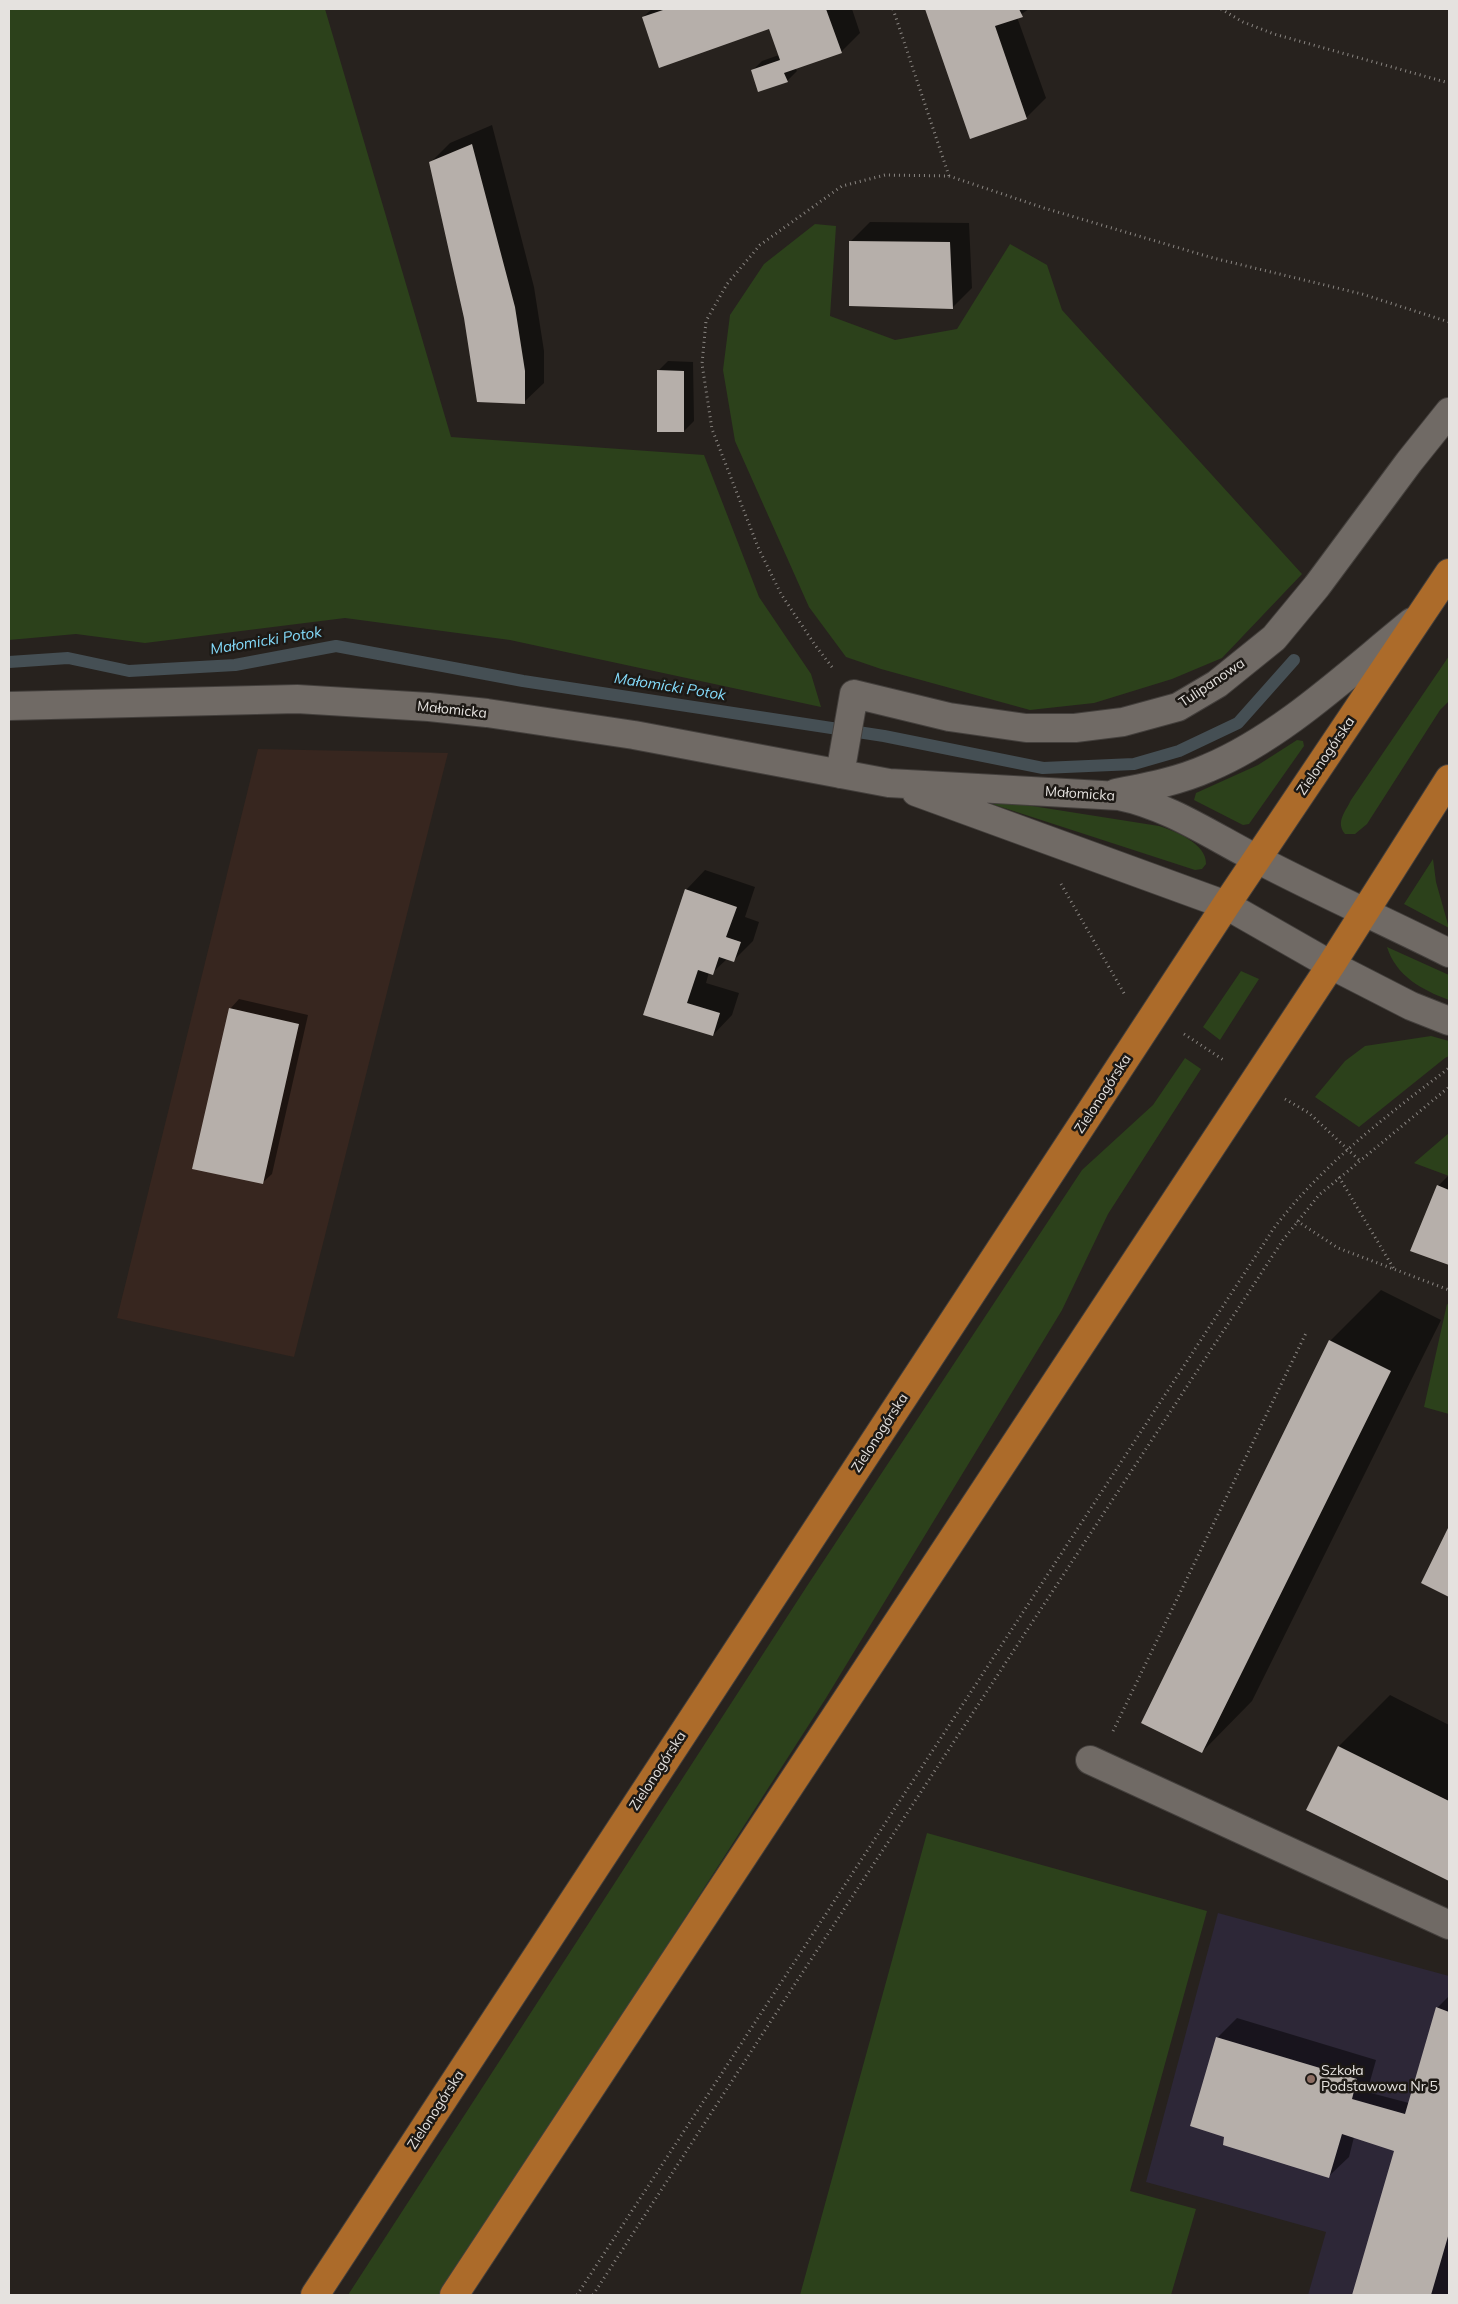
<!DOCTYPE html>
<meta charset="utf-8">
<style>
body{margin:0}
#map{position:relative;width:1458px;height:2304px;overflow:hidden;background:#27221e;font-family:Mulish,sans-serif}
canvas{display:block}
.frame{position:absolute;inset:0;border:10px solid #e5e2df;pointer-events:none}
</style>
<div id="map">
<canvas width="1458" height="2304"></canvas>
<div class="frame"></div>
</div>
<script>
const ctx = document.querySelector('canvas').getContext('2d');
ctx.lineJoin = 'round';
function fillPath(path, color) { ctx.fillStyle = color; ctx.fill(path, 'evenodd'); }
function strokePath(path, color, width, dash) { ctx.strokeStyle = color; ctx.lineWidth = width; ctx.lineCap = dash ? 'butt' : 'round'; ctx.setLineDash(dash || []); ctx.stroke(path); }
function drawText(font, color, halo, rows, align = 'center') {
  ctx.font = font + ' Mulish,sans-serif'; ctx.lineWidth = 5; ctx.setLineDash([]); ctx.textBaseline = 'middle'; ctx.strokeStyle = halo; ctx.fillStyle = color; for (const [text, x, y, turn = 0] of rows) {
    ctx.save(); ctx.translate(x, y); ctx.rotate((+turn || 0) * Math.PI / 180); ctx.textAlign = isNaN(turn) ? turn : align; if (halo) ctx.strokeText(text, 0, 0); ctx.fillText(text, 0, 0); ctx.restore();
  }
}
const industrial = new Path2D(`
 M258 749 448 753 294 1357 117 1318Z`);
const education = new Path2D(`
 M1218 1913 1449 1976V2295H1308L1326 2232 1146 2182Z`);
const green = new Path2D(`
 M9 9H325L451 437 704 455 759 597 811 674 821 707 510 640 345 618 145 643 76 634 9 640Z
 M815 224 836 226 830 316 895 340 957 329 1010 244 1047 265 1062 310 1302 574 1222 658 1172 679 1094 703 1030 710 881 669 846 657 809 607 735 441 723 370 730 315 764 264Z
 M1449 656V701L1440 710 1367 824 1355 834H1345C1335 822 1346 811 1351 800Z
 M1297 740 1303 741 1304 746 1249 824 1243 825 1194 800 1196 793 1258 765Z
 M994 800 1159 826C1175 831 1207 844 1206 864L1202 869 1195 870 992 804Z
 M1433 859 1436 882 1449 928 1404 904Z
 M1387 947 1449 975V1000C1422 990 1396 976 1387 947Z
 M1241 971 1259 979 1220 1040 1203 1027Z
 M1431 1036 1449 1041V1056L1445 1058 1359 1127 1315 1097 1345 1061 1365 1046Z
 M1185 1058 1201 1069 1108 1214 1062 1310 826 1698 579 2083 439 2295H348L807 1586 1082 1170 1153 1105Z
 M1449 1133V1176L1414 1163Z
 M1447 1304 1449 1305V1414L1424 1407Z
 M927 1833 1207 1911 1130 2191 1196 2209 1171 2295H800Z`);
const shadow = new Path2D(`
 M652 9H852L860 33 841 52 795 68 797 71 787 81 752 71 762 61 779 55 774 26 643 17Z
 M926 9H1029L1017 17 1046 98 1026 118 971 137Z
 M492 125 534 287 544 351V383L524 402 465 318 430 163 450 143Z
 M870 222 969 223 972 288 952 308 850 242Z
 M668 361 693 362 694 421 684 431 658 371Z
 M705 870 755 887 745 917 759 922 753 941 733 961 727 959 712 973 709 972 706 983 739 993 732 1015 713 1035 645 1014 686 890Z
 M239 999 308 1015 272 1174 262 1183 230 1009Z
 M1449 1175V1263L1412 1250 1438 1186Z
 M1381 1290 1441 1320 1252 1701 1202 1752 1330 1341Z
 M1449 1528V1595L1423 1582Z
 M1390 1695 1449 1725V1880L1308 1809 1339 1746Z
 M1449 1996V2295H1353L1397 2145 1354 2137 1349 2157 1329 2176 1225 2136 1217 2038 1237 2018 1376 2060 1367 2092 1409 2103 1437 2008Z`);
const stream = new Path2D(`
 M9 662 68 658 129 671 235 665 336 646 523 681 884 736 1043 768 1134 764 1179 751 1238 723 1294 660`);
const building = new Path2D(`
 M666 9H826L842 53 784 73 788 82 758 92 751 70 780 60 769 29 659 68 642 17Z
 M925 9H1019L1023 17 995 26 1027 119 970 139Z
 M472 144 515 307 525 371V404L477 402 464 318 429 162Z
 M849 241 950 242 953 309 849 306Z
 M657 370 684 371V432H657Z
 M685 889 737 907 726 937 741 942 734 962 719 957 713 975 698 970 687 1003 720 1013 713 1036 643 1015Z
 M229 1008 299 1024 263 1184 192 1169Z
 M1437 1185 1449 1190V1265L1410 1251Z
 M1329 1340 1391 1371 1202 1753 1141 1723Z
 M1449 1526V1597L1421 1583Z
 M1338 1746 1449 1801V1881L1306 1810Z
 M1436 2007 1449 2012V2233L1431 2295H1352L1394 2151 1342 2134 1329 2178 1223 2145 1224 2137 1190 2126 1216 2037 1357 2079 1352 2099 1405 2114Z`);
const path = new Path2D(`
 M893 9 949 176
 M1221 9 1243 22 1274 34 1449 83
 M832 667 815 645 781 594 758 547 712 429 702 364 706 321 727 284 760 245 842 186 885 175 949 176 1044 208 1213 258 1362 294 1449 322
 M1061 884 1125 995
 M1184 1034 1225 1061
 M1285 1099 1309 1113 1359 1160
 M1339 1177 1394 1269
 M1297 1221 1338 1248 1449 1290
 M1113 1731 1307 1331
 M577 2295 1274 1228C1322 1165 1386 1116 1449 1068
 M593 2295 795 1984 1283 1240 1319 1195 1449 1087`);
const minor = new Path2D(`
 M9 706 297 699 429 707 487 713 634 735 889 783 1119 796C1169 806 1212 836 1257 859 1320 892 1385 921 1449 953
 M840 774 854 694 949 717 1026 728H1075L1123 722 1178 707 1217 684 1274 638 1317 586 1409 462 1449 412
 M916 792 1226 905 1331 965 1411 1006 1449 1021
 M1116 793C1147 787 1179 781 1208 768 1282 737 1350 672 1412 622
 M1090 1760 1449 1925`);
const major = new Path2D(`
 M315 2295 1226 905 1449 573
 M454 2295 1331 965 1449 779`);
const markers = [
 [1311,2079,5,"#8d6e63"]
];
const streetNames = [
 ["Tulipanowa",1212,683,-34],
 ["Małomicka",452,710,6],
 ["Zielonogórska",1326,756,-56],
 ["Małomicka",1080,794,4],
 ["Zielonogórska",1103,1094,-57],
 ["Zielonogórska",880,1433,-57],
 ["Zielonogórska",658,1771,-57],
 ["Zielonogórska",436,2110,-57]
];
const poiNames = [
 ["Szkoła",1321,2071],
 ["Podstawowa Nr 5",1321,2087]
];
const waterNames = [
 ["Małomicki Potok",266,641,-9],
 ["Małomicki Potok",670,687,9]
];
fillPath(industrial, '#37261f');
fillPath(education, '#2d2737');
fillPath(green, '#2c411b');
fillPath(shadow, '#0007');
strokePath(stream, '#454f54', 12);
fillPath(building, '#b6afaa');
strokePath(minor, '#433f3c', 30);
strokePath(major, '#433f3c', 30);
strokePath(path, '#8a8682', 3, [1, 4]);
strokePath(minor, '#706a65', 28);
strokePath(major, '#ac6b2a', 28);
for (const [x, y, r, color] of markers) { const dot = new Path2D(); dot.arc(x, y, r, 0, 2 * Math.PI); ctx.fillStyle = color; ctx.fill(dot); strokePath(dot, '#1d1915', 2); }
drawText('14px', '#e5e2df', '#1d1915', streetNames);
drawText('14px', '#e5e2df', '#1d1915', poiNames, 'left');
drawText('italic 15px', '#83dafa', '#1d1915', waterNames);
</script>
